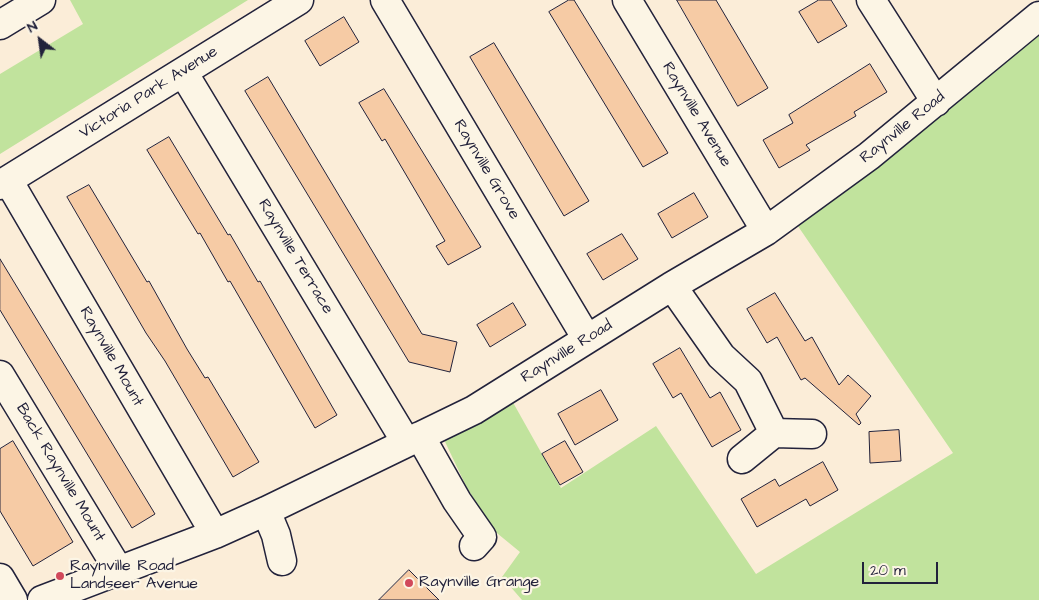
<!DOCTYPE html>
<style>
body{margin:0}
#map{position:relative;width:1039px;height:600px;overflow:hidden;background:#fbedd8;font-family:"Architects Daughter",sans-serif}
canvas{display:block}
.north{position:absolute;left:15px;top:15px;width:50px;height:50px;-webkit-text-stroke:4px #fcf5e5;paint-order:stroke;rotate:330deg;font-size:14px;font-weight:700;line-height:20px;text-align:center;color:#22223b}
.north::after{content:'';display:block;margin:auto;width:18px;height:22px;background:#22223b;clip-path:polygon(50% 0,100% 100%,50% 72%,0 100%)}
.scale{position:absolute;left:862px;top:562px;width:76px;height:22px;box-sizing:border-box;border:2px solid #22223b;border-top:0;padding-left:6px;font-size:15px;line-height:18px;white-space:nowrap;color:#22223b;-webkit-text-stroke:4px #fcf5e5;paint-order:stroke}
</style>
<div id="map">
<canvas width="1039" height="600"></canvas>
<div class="north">N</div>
<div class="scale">20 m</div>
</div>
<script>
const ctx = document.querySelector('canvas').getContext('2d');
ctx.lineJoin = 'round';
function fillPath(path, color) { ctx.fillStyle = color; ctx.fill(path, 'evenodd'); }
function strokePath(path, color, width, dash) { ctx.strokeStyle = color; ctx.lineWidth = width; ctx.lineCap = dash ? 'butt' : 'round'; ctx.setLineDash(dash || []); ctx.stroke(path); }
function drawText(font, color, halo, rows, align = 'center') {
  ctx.font = font + ' "Architects Daughter",sans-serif'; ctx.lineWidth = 4.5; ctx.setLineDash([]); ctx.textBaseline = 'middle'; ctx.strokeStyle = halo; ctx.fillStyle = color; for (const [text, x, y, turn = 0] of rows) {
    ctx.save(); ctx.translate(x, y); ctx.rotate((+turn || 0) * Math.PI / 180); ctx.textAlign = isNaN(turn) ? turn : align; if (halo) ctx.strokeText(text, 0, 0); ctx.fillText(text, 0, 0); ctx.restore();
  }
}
const green = new Path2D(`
 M70 0H248L0 154V74L83 24Z
 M1039 21V600H522L502 577 520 552 492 529 466 486 438 427 506 390 561 488 656 426 756 574 953 453 789 213Z`);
const building = new Path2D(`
 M569 0H574L668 153 643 167 549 12Z
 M677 0H716L768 88 738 106Z
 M819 0H831L847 26 818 43 799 12Z
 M344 17 359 42 320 66 305 41Z
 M494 43 589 201 564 216 470 57Z
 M870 64 887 92 854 112 856 116 806 145 810 150 779 168 763 140 793 123 789 115Z
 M268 77 422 334 457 342 450 372 409 362 245 91Z
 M384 89 481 247 448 265 436 246 445 241 385 139 382 141 359 103Z
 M169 137 228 235 230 234 258 282 260 281 337 415 315 428 230 281 228 282 200 233 198 234 147 150Z
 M89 185 147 282 149 281 187 349 205 378 208 377 259 462 233 477 165 361 146 333 67 197Z
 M694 193 708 217 672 238 658 214Z
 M622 234 638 259 603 280 587 254Z
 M0 259 155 514 132 528 0 310Z
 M775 293 805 341 812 337 839 385 848 375 871 396 856 414 861 423 859 425 805 378 801 380 777 337 767 343 747 309Z
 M513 303 526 325 490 347 477 325Z
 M680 348 710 398 720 392 741 430 712 447 681 393 673 398 653 364Z
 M601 390 618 420 575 445 558 414Z
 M899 430 901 461 870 463 869 432Z
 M13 441 73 542 33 566 0 511V449Z
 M565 441 583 472 560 485 542 454Z
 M823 462 838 490 810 506 806 499 757 527 741 499 775 479 779 486Z
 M409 570 439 600H379Z`);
const minor = new Path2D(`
 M385 0 587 339
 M627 0 766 231
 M871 0 936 102
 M0 25 41 0
 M183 72 406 442
 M8 180 215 534
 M0 185 299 0
 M672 286 721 356 748 381 774 433 742 459
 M0 375 119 571
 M774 433 812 434
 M420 436 457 501 482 537 474 546
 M266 511 276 535 282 561
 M0 578 13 600
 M42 600 215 534 266 511 474 410 672 286 766 231 869 156 1039 16`);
const markers = [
 [60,576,5,"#d1495b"],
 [409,583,5,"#d1495b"]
];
const streetNames = [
 ["Victoria Park Avenue",149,93,-32],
 ["Raynville Avenue",696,115,59],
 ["Raynville Road",903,128,-39],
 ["Raynville Grove",486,170,59],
 ["Raynville Terrace",295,257,59],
 ["Raynville Road",567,352,-32],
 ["Raynville Mount",111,357,60],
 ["Back Raynville Mount",60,473,59]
];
const poiNames = [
 ["Raynville Road",70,567],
 ["Landseer Avenue",70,585],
 ["Raynville Grange",419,583]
];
fillPath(green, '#c1e39d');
fillPath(building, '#f6cba5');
strokePath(building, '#22223b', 1);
strokePath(minor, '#22223b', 31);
strokePath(minor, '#fcf5e5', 28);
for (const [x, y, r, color] of markers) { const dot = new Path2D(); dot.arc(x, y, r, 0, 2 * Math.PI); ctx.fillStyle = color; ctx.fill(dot); strokePath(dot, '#fcf5e5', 2); }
drawText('16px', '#22223b', '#fcf5e5', streetNames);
drawText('16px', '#22223b', '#fcf5e5', poiNames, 'left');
</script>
